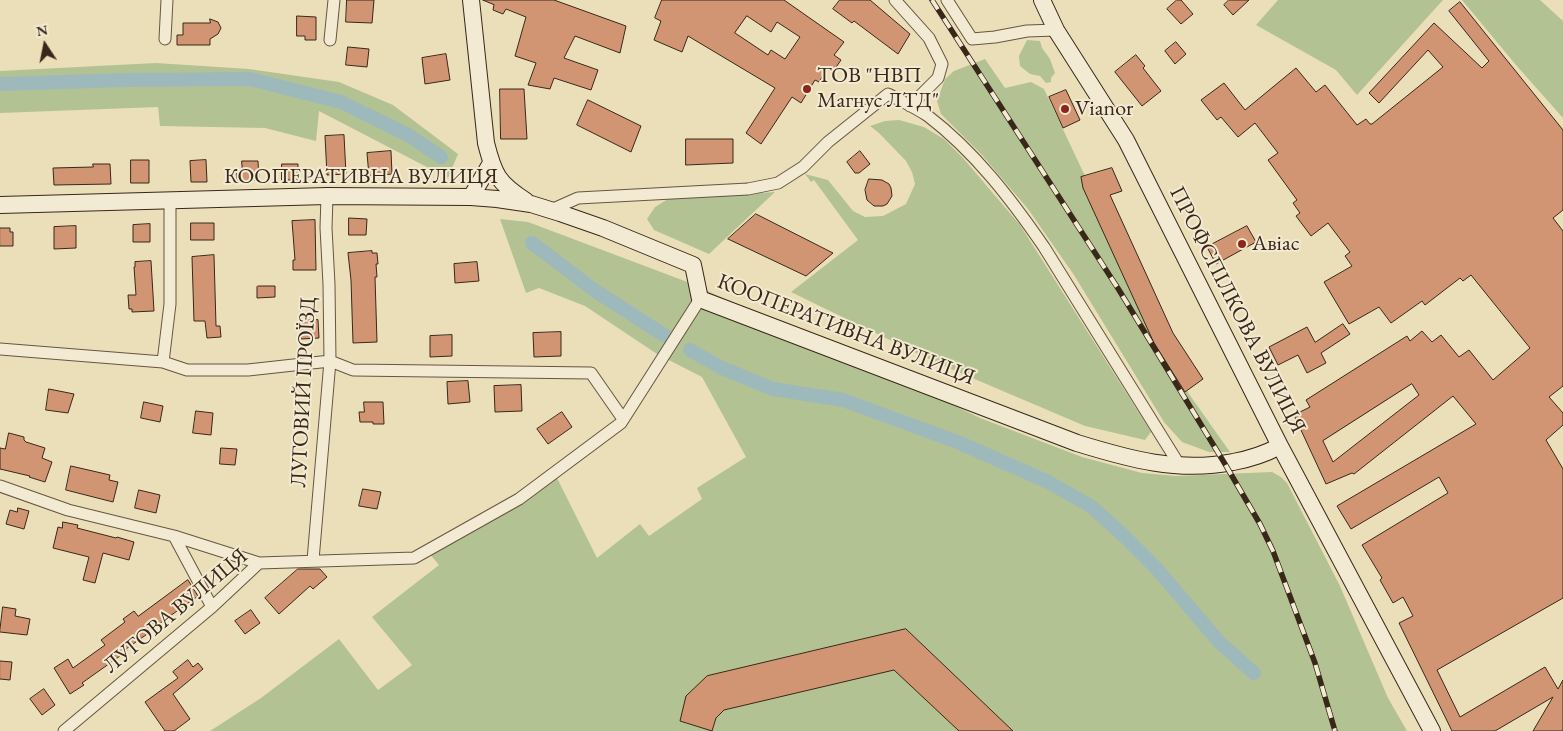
<!DOCTYPE html>
<meta charset="utf-8">
<style>
body{margin:0}
#map{position:relative;width:1563px;height:731px;overflow:hidden;background:#ebdfb9;font-family:"EB Garamond",serif}
canvas{display:block}
.north{position:absolute;left:20px;top:20px;width:50px;height:50px;-webkit-text-stroke:4px #f2ead2;paint-order:stroke;rotate:349deg;font-size:14px;font-weight:700;line-height:20px;text-align:center;color:#392719}
.north::after{content:'';display:block;margin:auto;width:18px;height:22px;background:#392719;clip-path:polygon(50% 0,100% 100%,50% 72%,0 100%)}
</style>
<div id="map">
<canvas width="1563" height="731"></canvas>
<div class="north">N</div>
</div>
<script>
const ctx = document.querySelector('canvas').getContext('2d');
ctx.lineJoin = 'round';
function fillPath(path, color) { ctx.fillStyle = color; ctx.fill(path, 'evenodd'); }
function strokePath(path, color, width, dash) { ctx.strokeStyle = color; ctx.lineWidth = width; ctx.lineCap = dash ? 'butt' : 'round'; ctx.setLineDash(dash || []); ctx.stroke(path); }
function drawText(font, color, halo, rows, align = 'center') {
  ctx.font = font + ' "EB Garamond",serif'; ctx.lineWidth = 4; ctx.setLineDash([]); ctx.textBaseline = 'middle'; ctx.strokeStyle = halo; ctx.fillStyle = color; for (const [text, x, y, turn = 0] of rows) {
    ctx.save(); ctx.translate(x, y); ctx.rotate((+turn || 0) * Math.PI / 180); ctx.textAlign = isNaN(turn) ? turn : align; if (halo) ctx.strokeText(text, 0, 0); ctx.fillText(text, 0, 0); ctx.restore();
  }
}
const green = new Path2D(`
 M1278 0H1443L1357 95 1336 70 1256 25Z
 M1462 0H1540L1563 21V118L1516 65Z
 M1027 40 1040 41 1042 48 1050 59 1055 73 1051 78V82L1046 83 1040 76 1030 74 1020 66 1019 56Z
 M985 59 1005 88 1031 82 1044 89 1085 176 1086 187 1159 344 1189 394 1230 452H1209L1182 442 1164 422 1074 275 1028 209 982 155 941 114 937 101 945 79 954 71Z
 M156 63 249 69 339 82 393 105 458 154 448 178 319 111 316 141 265 128 160 126 158 107 0 113V71Z
 M899 120 924 127 944 139 963 158 1020 225 1151 432 1145 440 1085 426 937 363 791 292 858 240 814 180 811 182 805 174 828 180 853 211 865 217 883 216 906 204 915 184 912 172 906 161 879 133 870 126 885 121Z
 M775 192 709 254 654 230 647 219 655 207 668 199Z
 M500 219 528 222 690 283 879 369 980 418 1082 457 1142 473 1176 476 1272 472 1281 477 1287 483 1340 586 1388 698 1407 731H210L261 698 339 639 378 690 412 665 372 617 439 565 429 553 556 476 597 558 640 524 649 536 702 499 697 488 746 457 702 377 657 354 585 306 539 288 526 293Z`);
const canal = new Path2D(`
 M0 84 125 80 250 79 341 102 408 135 441 157
 M532 243 594 290 667 337
 M690 350 722 368 773 389 843 400 960 443 1048 482 1092 507 1124 536 1157 569 1219 642 1254 673`);
const building = new Path2D(`
 M347 0H374L372 23 346 22Z
 M483 0H554L626 26 620 53 575 36 564 58 598 70 591 90 554 78 550 89 528 85 536 63 515 56 526 17 506 9 503 14 493 10 494 5Z
 M662 0H784L844 42 834 55 841 60 832 73 827 69 819 82 815 80 801 103 792 97 761 144 746 133 775 88 688 36 682 52 654 40 661 21 655 18ZM747 16 771 32 777 22 800 37 785 59 771 50 768 55 735 33Z
 M840 0H870L910 34 898 54 854 21 852 23 833 9Z
 M1177 0H1181L1193 14 1181 24 1167 9Z
 M1229 0H1249L1233 15 1224 5Z
 M1460 2 1563 130V210L1553 218 1563 231V386L1549 397 1563 413V425L1546 440 1563 469V598L1437 670 1460 717 1545 667 1558 689 1563 680V731H1533L1553 697 1495 731H1452L1399 623 1413 616 1403 597 1393 603 1380 580 1382 578 1362 545 1448 493 1439 477 1351 529 1337 506 1476 424 1453 396 1354 474 1352 473 1326 484 1294 415 1310 407 1306 400 1407 336 1410 341 1422 331 1432 342 1441 335 1459 357 1469 350 1493 380 1530 348 1471 275 1463 281 1460 278 1425 305 1422 301 1391 323 1379 307 1349 324 1324 282 1352 266 1345 256 1350 252 1328 223 1311 236 1296 216 1300 213 1293 203 1297 200 1268 160 1278 153 1255 123 1238 137 1221 117 1217 120 1201 100 1224 83 1245 110 1296 68 1316 92 1325 85 1357 125 1366 119 1370 124H1372L1443 67 1428 50 1379 103 1369 93 1434 23 1482 68 1489 61 1449 11ZM1412 384 1419 395 1333 462 1323 441Z
 M297 16 316 17V40H305V36H297Z
 M210 19 218 22 221 28 218 34 210 39V45H177V35H183V23H210Z
 M1176 42 1186 54 1175 64 1165 51Z
 M348 47 369 49 367 67 346 65Z
 M446 54 450 80 425 84 422 58Z
 M1136 55 1145 66 1143 68 1161 91 1142 106 1115 72Z
 M500 89H524L527 139H501Z
 M1066 90 1080 120 1063 128 1049 97Z
 M588 100 641 126 631 152 577 125Z
 M344 135 346 174 327 175 325 136Z
 M686 139H733V163L686 165Z
 M391 151 392 174 369 176 367 153Z
 M860 151 870 164 859 173H855L847 162Z
 M131 160H149V183H131Z
 M206 160 207 182H191L190 161Z
 M242 161H258L259 180 237 181 236 171H242Z
 M93 164H110L111 184 54 185 53 168 93 167Z
 M282 164H298V180H282Z
 M1112 168 1122 191 1110 195 1173 333 1203 379 1185 392 1154 343 1083 188 1081 177Z
 M869 179 882 180 889 184 891 188 892 196 887 204 883 206H874L867 200 865 190Z
 M756 214 833 253 806 276 728 239Z
 M349 218 367 219 366 235H349Z
 M315 220 316 270H293V260H295L292 221Z
 M191 223H214V240H191Z
 M150 224V242H133V225Z
 M76 226V248L54 249V227Z
 M1247 226 1256 242 1216 264 1207 247Z
 M0 228H10V232H13V246H0Z
 M372 251V253H377L378 264H376L377 277H375L377 342 353 343 351 280 348 253Z
 M214 255 216 326H220L221 337 207 338 205 321H194L192 257Z
 M151 261 154 311 132 312V309H129L128 295H136L134 267H135V262Z
 M477 262 479 281 455 283 454 264Z
 M258 286H275V297L257 298V287Z
 M318 320 319 338 301 339 300 321Z
 M1343 324 1350 334 1321 353 1326 363 1307 373 1298 355 1278 365 1269 347 1307 327 1315 342Z
 M561 332V356L534 357 533 333Z
 M452 335V356L430 357V336Z
 M468 381 470 402 448 404 447 382Z
 M521 385 522 411 495 412 494 386Z
 M49 389 74 394 68 413 46 410Z
 M144 402 163 406 160 422 141 418Z
 M364 402H383L384 424H373V422H360L359 412H364Z
 M196 411 213 413 211 435 193 433Z
 M562 412 572 427 548 444 537 429Z
 M9 433 24 437V440L26 442 45 448 42 458 52 462 45 482 29 477 30 476 0 469V448L5 449Z
 M221 448 237 449 235 465 220 464Z
 M71 466 110 475 109 480 118 482 113 502 66 490Z
 M363 489 381 492 377 509 359 506Z
 M139 490 160 495 156 513 135 508Z
 M18 508 29 511 24 529 6 524 10 510 17 512Z
 M63 522 78 525 77 528 116 538 117 537 134 542 129 560 103 553 95 583 83 580 89 557 53 548 58 527 62 528Z
 M298 569H320L327 577 313 589 310 586 279 614 265 598Z
 M188 580 198 596 149 631 150 632 126 649 127 651 82 683 84 685 70 694 54 668 68 659 73 668 105 645 101 640 125 622 123 619 134 611 138 616Z
 M3 607 16 609 15 616 30 619 27 635 0 632Z
 M251 610 260 623 245 634 235 621Z
 M906 629 1013 731H959L894 670 724 710 716 718 712 731 680 721 686 696 707 676Z
 M188 660 193 667 198 663 203 669 173 694 190 719 174 731H165L145 702 178 678 173 672Z
 M0 661 12 662 10 680 0 679Z
 M44 689 55 705 42 715 30 699Z`);
const street = new Path2D(`
 M895 0 929 38 942 64 938 78 910 106
 M947 0 972 39 995 37 1027 31 1056 30
 M165 39 167 0
 M330 40 334 0
 M551 210 578 198 748 189 778 183 803 167 828 142 888 94C901 101 916 108 928 116 975 152 1011 199 1044 247L1180 466
 M0 349 163 362 187 370H248L330 361 353 370 591 373 623 419
 M163 362 170 304V200
 M0 486 68 510 174 536 212 607
 M174 536 259 563
 M313 560 330 361 329 284 326 228 327 196
 M64 731 212 607 259 563 414 558 519 499 621 423 700 299`);
const secondary = new Path2D(`
 M471 0 486 143C494 175 498 183 526 201
 M1042 0 1056 30 1126 140 1280 446 1432 731
 M471 197 491 163
 M0 205 327 196 471 197 497 199 531 204 560 213 603 228 693 265 700 299 1077 443C1129 459 1178 473 1233 462 1250 459 1265 454 1280 446`);
const rail = new Path2D(`
 M932 0 1119 290 1225 464 1260 524 1273 551 1315 663 1335 731`);
const markers = [
 [807,89,5,"#8f2418"],
 [1065,109,5,"#8f2418"],
 [1242,244,5,"#8f2418"]
];
const poiNames = [
 ["ТОВ \"НВП",817,76],
 ["Магнус ЛТД\"",817,101],
 ["Vianor",1075,109],
 ["Авіас",1252,244]
];
const streetNames = [
 ["КООПЕРАТИВНА ВУЛИЦЯ",361,177],
 ["ПРОФСПІЛКОВА ВУЛИЦЯ",1237,310,63],
 ["КООПЕРАТИВНА ВУЛИЦЯ",846,330,21],
 ["ЛУГОВИЙ ПРОЇЗД",304,392,-87],
 ["ЛУГОВА ВУЛИЦЯ",176,611,-40]
];
fillPath(green, '#b3c292');
strokePath(canal, '#9eb9bb', 14);
fillPath(building, '#d29574');
strokePath(building, '#392719', 1);
strokePath(street, '#665541', 13);
strokePath(secondary, '#392719', 18);
strokePath(street, '#f2ead2', 11);
strokePath(secondary, '#f2ead2', 16);
strokePath(rail, '#392719', 5.5);
strokePath(rail, '#f2ead2', 4, [11]);
for (const [x, y, r, color] of markers) { const dot = new Path2D(); dot.arc(x, y, r, 0, 2 * Math.PI); ctx.fillStyle = color; ctx.fill(dot); strokePath(dot, '#f2ead2', 2); }
drawText('22px', '#392719', '#f2ead2', poiNames, 'left');
drawText('22px', '#392719', '#f2ead2', streetNames);
</script>
